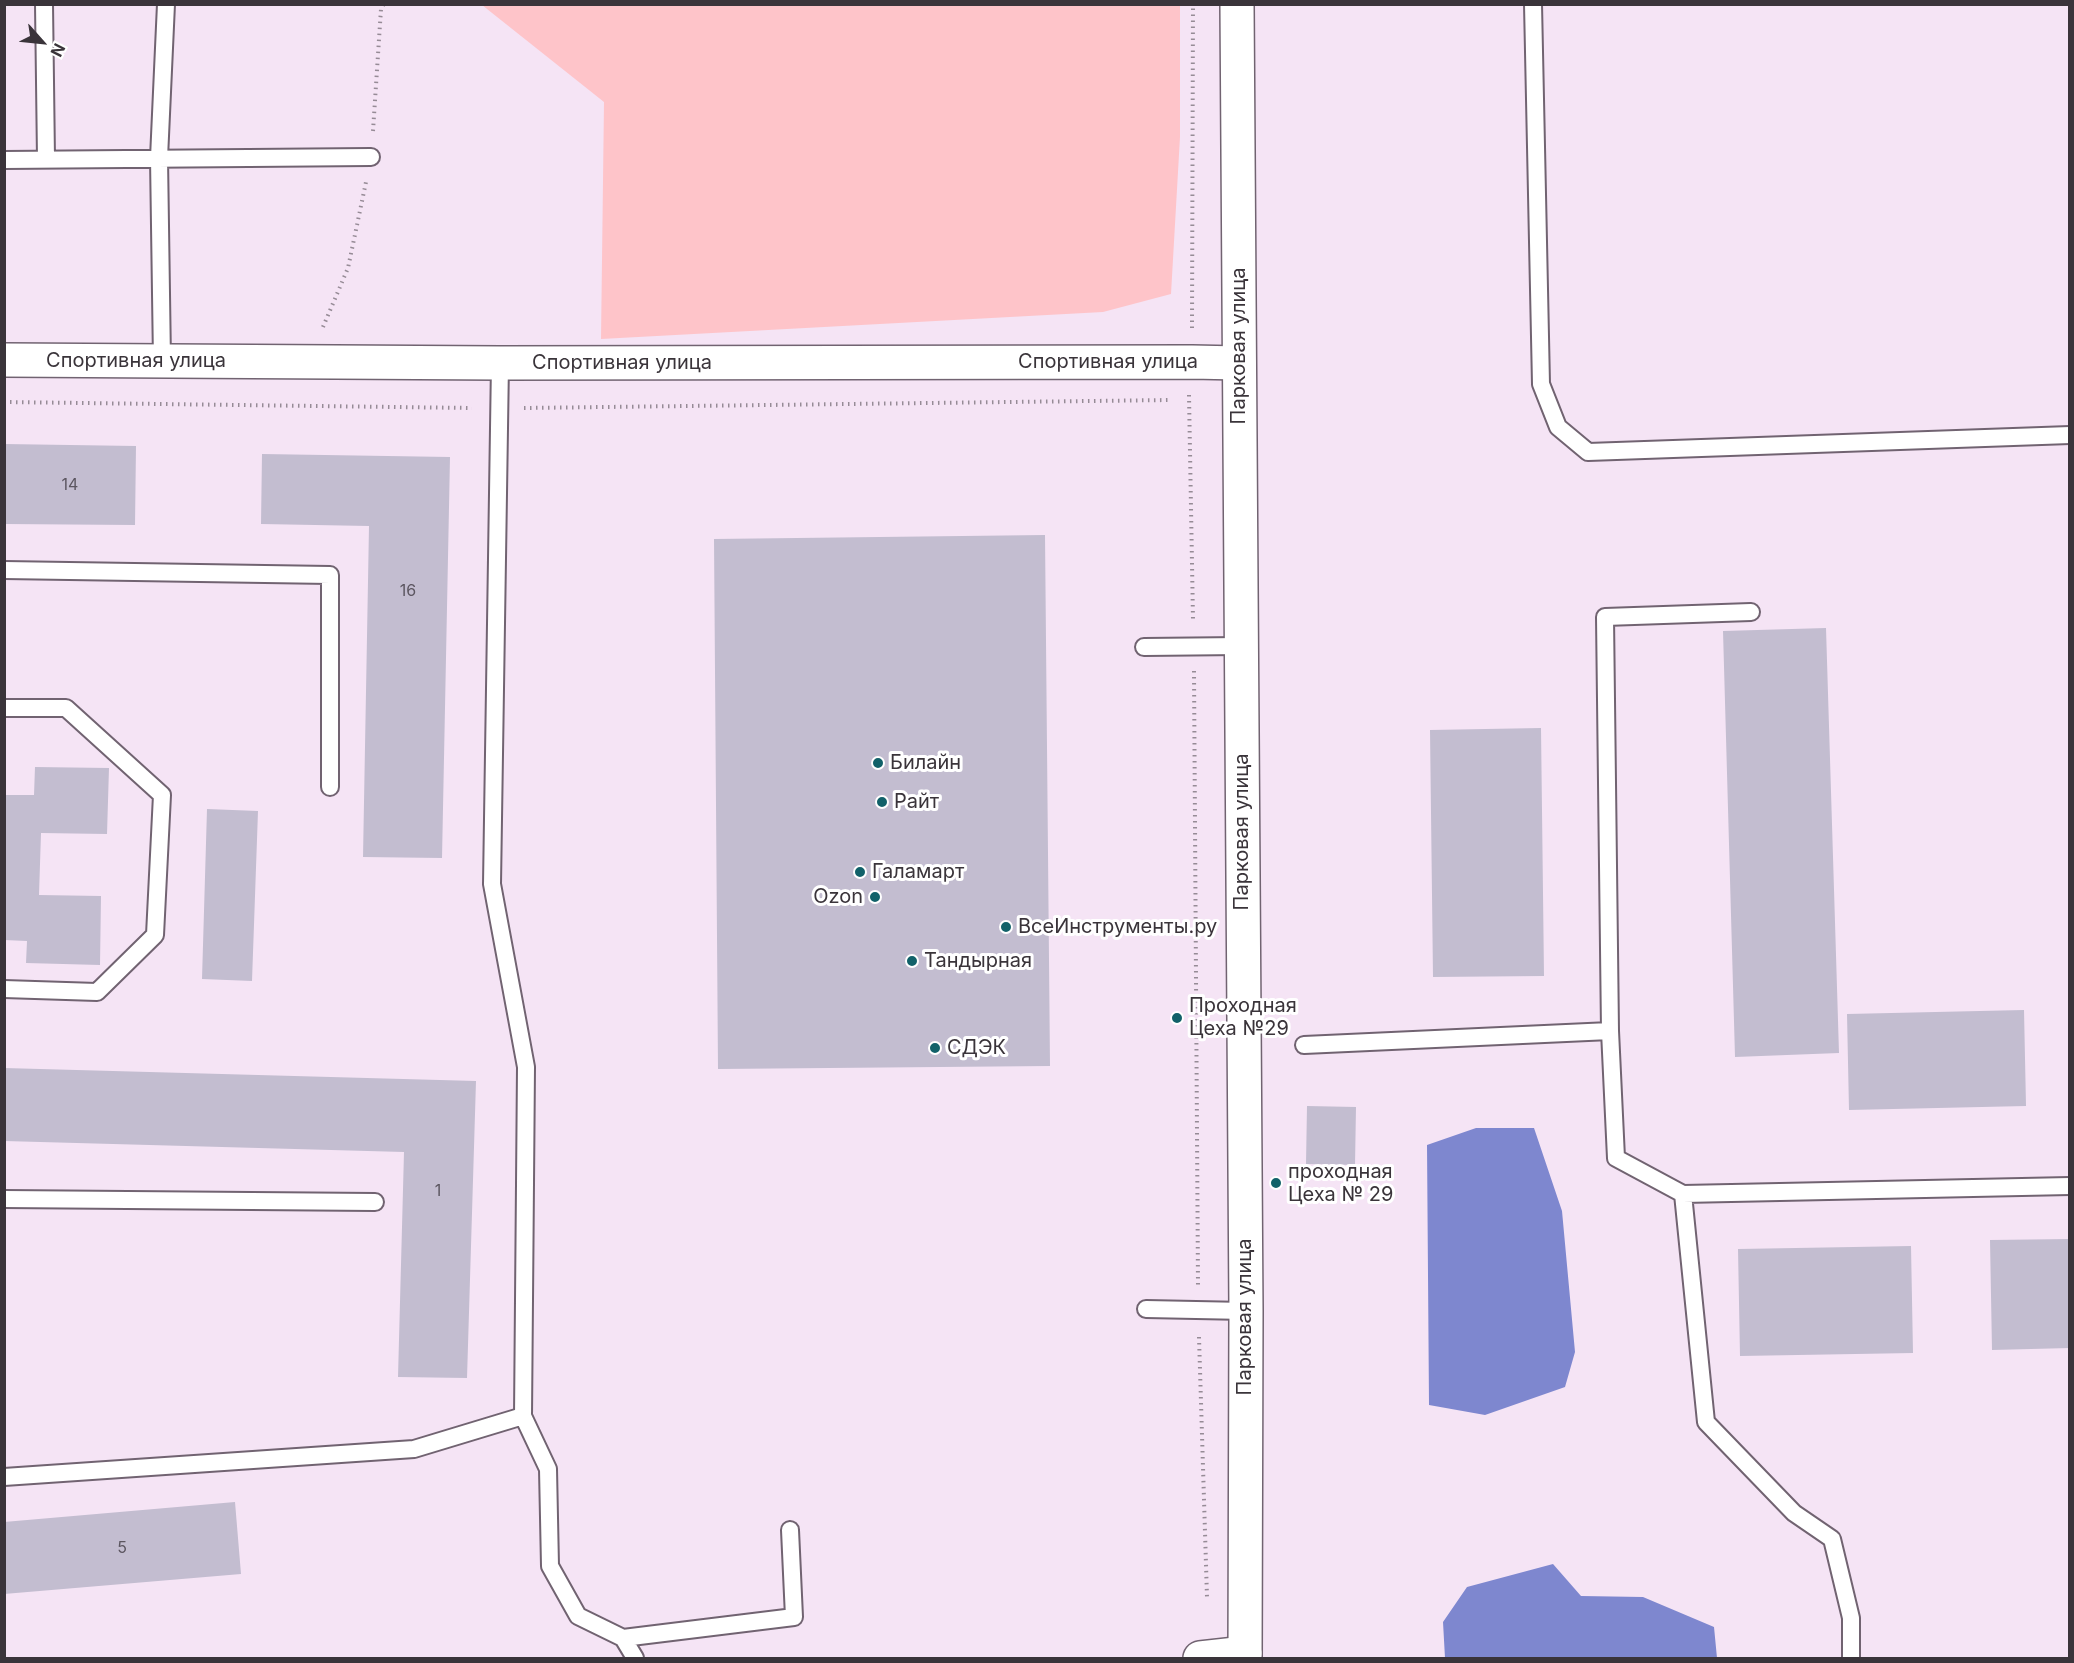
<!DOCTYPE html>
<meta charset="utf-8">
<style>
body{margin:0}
#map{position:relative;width:2074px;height:1663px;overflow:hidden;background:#f5e4f5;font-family:Inter,sans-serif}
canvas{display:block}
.frame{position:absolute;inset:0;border:6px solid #3a343a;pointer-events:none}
.north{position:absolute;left:12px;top:12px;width:60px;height:60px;-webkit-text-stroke:4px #fff;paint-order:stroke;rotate:117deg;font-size:16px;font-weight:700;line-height:24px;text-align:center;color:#3a343a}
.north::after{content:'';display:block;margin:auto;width:21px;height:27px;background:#3a343a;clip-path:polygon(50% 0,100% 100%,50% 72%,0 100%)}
</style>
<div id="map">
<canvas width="2074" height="1663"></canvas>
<div class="frame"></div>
<div class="north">N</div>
</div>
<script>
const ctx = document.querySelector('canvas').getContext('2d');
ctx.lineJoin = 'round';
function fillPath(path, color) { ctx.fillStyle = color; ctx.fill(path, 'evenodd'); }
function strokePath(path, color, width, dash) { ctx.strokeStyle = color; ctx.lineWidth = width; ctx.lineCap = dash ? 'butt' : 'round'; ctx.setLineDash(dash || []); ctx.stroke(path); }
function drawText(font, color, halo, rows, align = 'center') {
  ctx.font = font + ' Inter,sans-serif'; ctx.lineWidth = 6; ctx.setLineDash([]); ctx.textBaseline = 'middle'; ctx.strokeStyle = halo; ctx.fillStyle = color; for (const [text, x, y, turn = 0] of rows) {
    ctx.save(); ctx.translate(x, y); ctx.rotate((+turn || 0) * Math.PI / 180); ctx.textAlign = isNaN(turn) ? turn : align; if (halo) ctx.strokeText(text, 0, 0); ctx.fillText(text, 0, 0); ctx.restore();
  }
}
const green = new Path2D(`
 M482 5H1180V137L1171 294 1103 312 601 339 604 102Z`);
const water = new Path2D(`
 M1476 1128H1534L1562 1211 1575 1352 1565 1387 1485 1415 1429 1405 1427 1145Z
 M1553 1564 1581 1596 1643 1597 1714 1627 1717 1658H1445L1443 1622 1467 1587Z`);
const building = new Path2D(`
 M4 444 136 446 135 525 4 524Z
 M262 454 450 457 442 858 363 857 369 526 261 524Z
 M1045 535 1050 1066 718 1069 714 539Z
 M1826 628 1839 1053 1735 1057 1723 631Z
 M1541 728 1544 976 1433 977 1430 730Z
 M35 767 109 768 107 834 41 833 39 895 101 896 100 965 26 963 27 941 4 940V795H34Z
 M207 809 258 811 252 981 202 979Z
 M2024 1010 2026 1106 1849 1110 1847 1014Z
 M4 1068 476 1081 467 1378 398 1377 404 1152 4 1141Z
 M1307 1106 1356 1107 1355 1165 1306 1164Z
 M2070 1239V1348L1992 1350 1990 1240Z
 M1911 1246 1913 1353 1740 1356 1738 1249Z
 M235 1502 241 1574 4 1594V1522Z`);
const path = new Path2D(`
 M373 131 381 9 384 4
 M323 327 348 268 366 182
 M1192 328 1193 4
 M1189 395 1193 619
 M4 402 472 408
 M524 408 1171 400
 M1194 671 1198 1285
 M1199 1337 1207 1597`);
const lane = new Path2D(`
 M44 4 46 159
 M1533 4 1541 384 1558 427 1588 452 2070 435
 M4 160 371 157
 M162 361 159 158 166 4
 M4 570 330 575V787
 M1144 647 1241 646
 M4 708H66L162 795 155 935 97 992 4 989
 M1610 1031 1616 1158 1683 1194 2070 1186
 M1304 1045 1610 1031 1605 617 1751 612
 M1683 1194 1706 1422 1794 1513 1832 1539 1851 1618V1658
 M4 1199 375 1202
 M1146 1309 1246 1311
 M523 1416 548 1469 550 1566 578 1616 623 1638 794 1617 790 1530
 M4 1477 414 1449 523 1416 526 1067 492 884 500 363
 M623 1638 635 1658`);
const secondary = new Path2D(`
 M4 360 500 363 1192 362 1239 363
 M1200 1658 1245 1653`);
const primary = new Path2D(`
 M1237 4 1246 1311 1245 1658`);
const markers = [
 [878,763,6,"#116169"],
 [882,802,6,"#116169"],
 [860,872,6,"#116169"],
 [875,897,6,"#116169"],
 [1006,927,6,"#116169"],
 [912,961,6,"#116169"],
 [1177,1018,6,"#116169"],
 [935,1048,6,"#116169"],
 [1276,1183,6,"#116169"]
];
const numberNames = [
 ["14",70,485],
 ["16",408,591],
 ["1",438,1191],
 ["5",122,1548]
];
const streetNames = [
 ["Парковая улица",1239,346,-90],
 ["Спортивная улица",136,361],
 ["Спортивная улица",1108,362],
 ["Спортивная улица",622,363],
 ["Парковая улица",1242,832,-90],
 ["Парковая улица",1245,1317,-90]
];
const poiNames = [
 ["Билайн",890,763],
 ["Райт",894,802],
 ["Галамарт",872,872],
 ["Ozon",863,897,"right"],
 ["ВсеИнструменты.ру",1018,927],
 ["Тандырная",924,961],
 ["Проходная",1189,1006],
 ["Цеха №29",1189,1029],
 ["СДЭК",947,1048],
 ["проходная",1288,1172],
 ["Цеха № 29",1288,1195]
];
fillPath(green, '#fec4c9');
fillPath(water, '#7e87cf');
fillPath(building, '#c3bdd0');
strokePath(lane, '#716371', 20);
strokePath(secondary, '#716371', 36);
strokePath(primary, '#716371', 36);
strokePath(path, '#968b96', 4, [1.5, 4.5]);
strokePath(lane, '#fff', 16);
strokePath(secondary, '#fff', 33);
strokePath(primary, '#fff', 33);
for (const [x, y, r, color] of markers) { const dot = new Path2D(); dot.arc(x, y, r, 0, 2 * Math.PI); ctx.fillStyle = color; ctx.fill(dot); strokePath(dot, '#fff', 2); }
drawText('16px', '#5c5660', null, numberNames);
drawText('20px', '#3a343a', '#fff', streetNames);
drawText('20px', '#3a343a', '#fff', poiNames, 'left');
</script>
